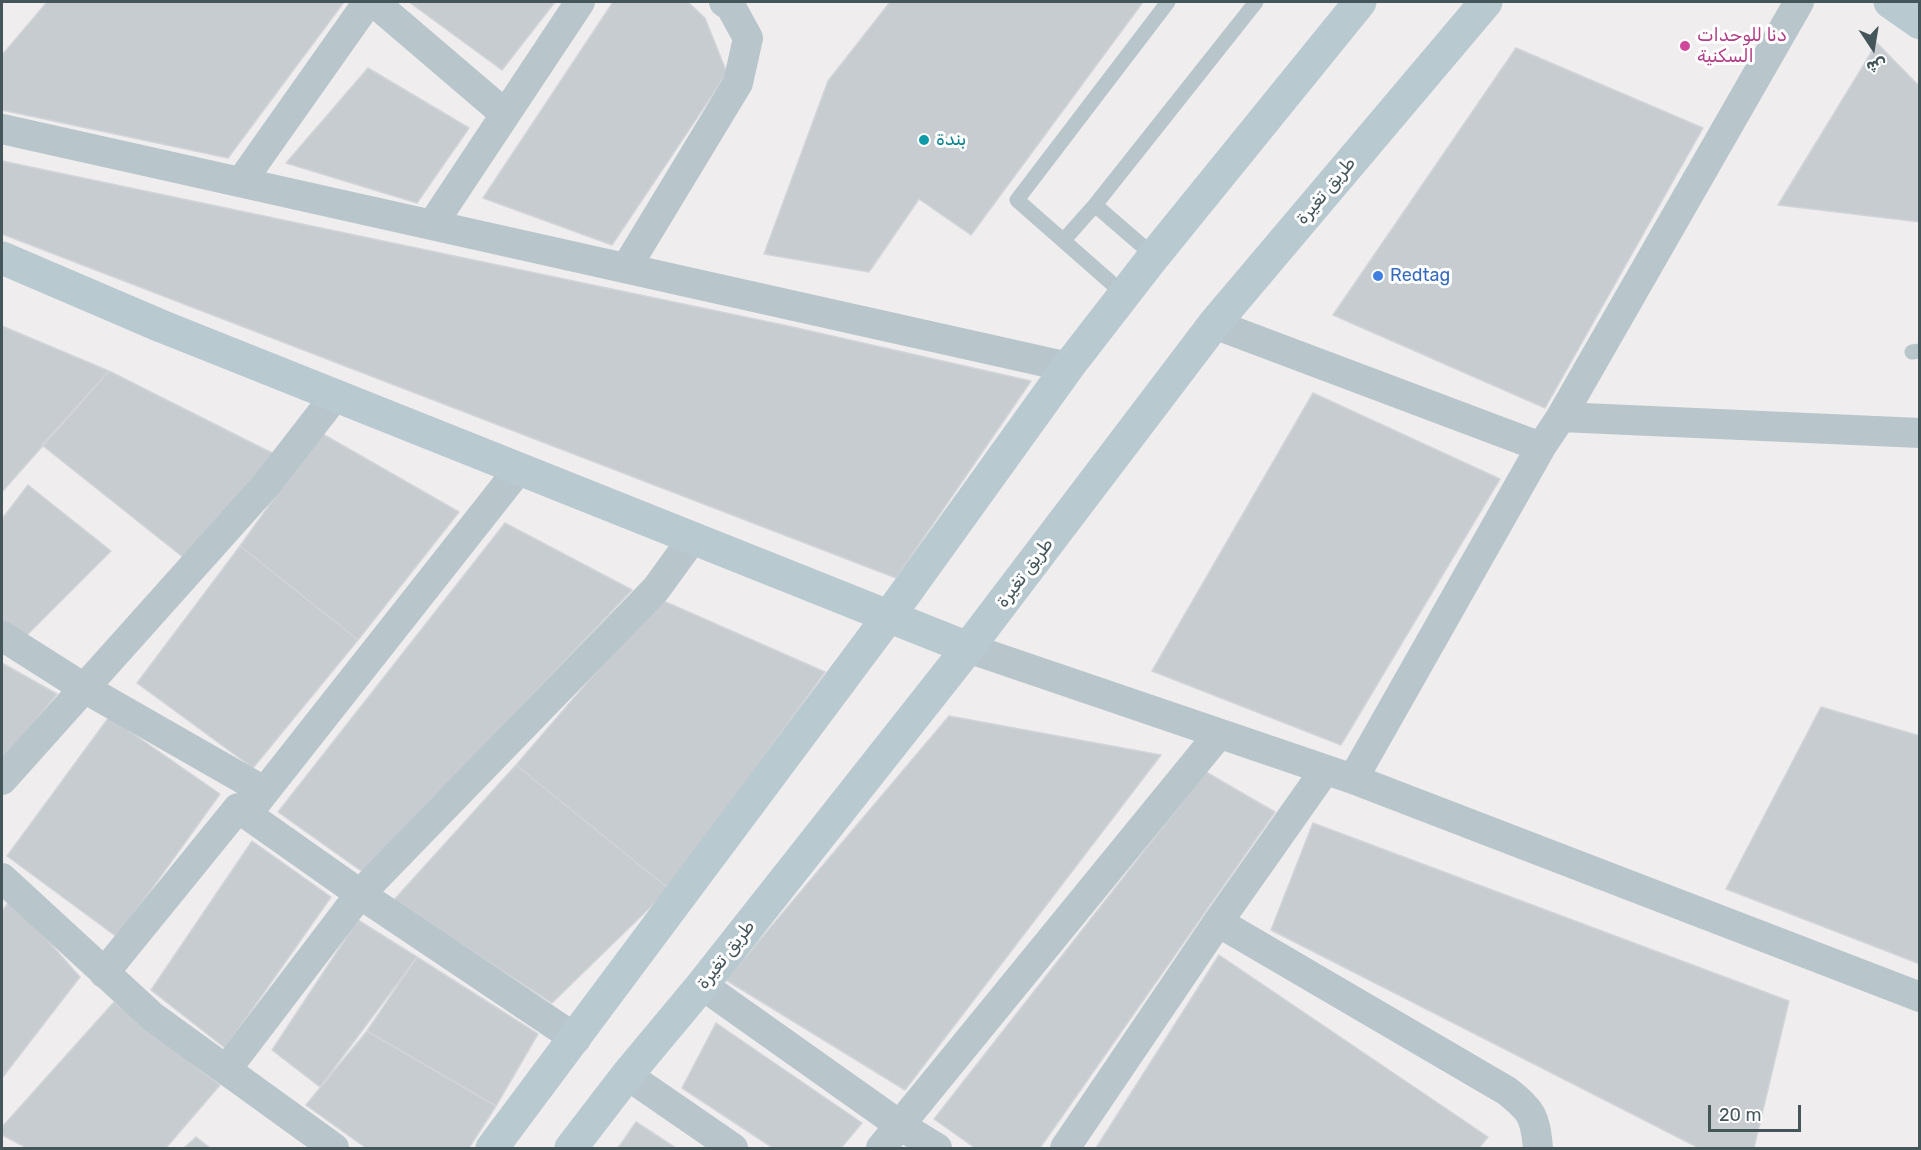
<!DOCTYPE html>
<meta charset="utf-8">
<style>
body{margin:0}
#map{position:relative;width:1921px;height:1150px;overflow:hidden;background:#f0edee;font-family:Rubik,"Noto Sans Arabic",sans-serif}
canvas{display:block}
.frame{position:absolute;inset:0;border:3px solid #45565b;pointer-events:none}
.north{position:absolute;left:1843px;top:18px;width:60px;height:60px;-webkit-text-stroke:4px #fff;paint-order:stroke;rotate:168deg;font-size:16px;font-weight:700;line-height:24px;text-align:center;color:#45565b}
.north::after{content:'';display:block;margin:auto;width:21px;height:27px;background:#45565b;clip-path:polygon(50% 0,100% 100%,50% 72%,0 100%)}
.scale{position:absolute;left:1708px;top:1105px;width:93px;height:27px;box-sizing:border-box;border:3px solid #45565b;border-top:0;padding-left:8px;font-size:18px;line-height:21px;white-space:nowrap;color:#45565b;-webkit-text-stroke:4px #fff;paint-order:stroke}
</style>
<div id="map">
<canvas width="1921" height="1150"></canvas>
<div class="frame"></div>
<div class="north">ش</div>
<div class="scale">20 m</div>
</div>
<script>
const ctx = document.querySelector('canvas').getContext('2d');
ctx.lineJoin = 'round';
function fillPath(path, color) { ctx.fillStyle = color; ctx.fill(path, 'evenodd'); }
function strokePath(path, color, width, dash) { ctx.strokeStyle = color; ctx.lineWidth = width; ctx.lineCap = dash ? 'butt' : 'round'; ctx.setLineDash(dash || []); ctx.stroke(path); }
function drawText(font, color, halo, rows, align = 'center') {
  ctx.font = font + ' Rubik,"Noto Sans Arabic",sans-serif'; ctx.lineWidth = 6; ctx.setLineDash([]); ctx.textBaseline = 'middle'; ctx.strokeStyle = halo; ctx.fillStyle = color; for (const [text, x, y, turn = 0] of rows) {
    ctx.save(); ctx.translate(x, y); ctx.rotate((+turn || 0) * Math.PI / 180); ctx.textAlign = isNaN(turn) ? turn : align; if (halo) ctx.strokeText(text, 0, 0); ctx.fillText(text, 0, 0); ctx.restore();
  }
}
const building = new Path2D(`
 M47 2H344L228 158 2 110V55Z
 M409 2H555L502 70Z
 M613 2H688L705 18 727 73 612 245 483 198Z
 M890 2H1143L971 235 919 199 869 272 764 254 828 81Z
 M1877 43 1920 87V222L1778 205Z
 M1516 48 1703 128 1545 408 1333 315Z
 M368 68 469 128 417 203 286 163Z
 M2 161 788 326 1031 381 896 578 2 234Z
 M2 326 109 371 2 492Z
 M109 371 274 454 184 558 42 445Z
 M1313 393 1500 479 1341 745 1152 671Z
 M321 433 459 512 358 640 240 546Z
 M28 485 111 551 23 639 2 624V519Z
 M505 523 632 590 364 873 278 812Z
 M240 546 358 640 253 768 137 683Z
 M659 599 825 672 669 889 516 765Z
 M2 663 57 694 2 762Z
 M1821 707 1920 736V964L1726 889Z
 M949 716 1161 755 905 1090 726 980Z
 M109 717 220 794 117 937 7 856Z
 M516 765 669 889 552 1003 393 901Z
 M1206 772 1275 812 1040 1148H975L934 1119Z
 M1313 823 1789 1001 1754 1148H1699L1271 930Z
 M252 841 331 897 225 1048 151 990Z
 M11 899 80 977 2 1078V911Z
 M358 920 417 957 320 1087 272 1050Z
 M1219 955 1488 1137 1479 1148H1096Z
 M417 957 538 1034 496 1106 367 1031Z
 M114 1002 220 1085 166 1148H27L2 1135V1127Z
 M716 1023 862 1123 841 1148H773L682 1088Z
 M367 1031 496 1106 469 1148H366L306 1105Z
 M636 1122 676 1148H618Z
 M196 1137 210 1148H184Z`);
const lane = new Path2D(`
 M1063 241 1095 205
 M1154 256 1095 205 1256 2
 M1124 294 1017 200 1168 2
 M1912 352 1920 351`);
const street = new Path2D(`
 M374 2 505 114
 M2 129 1068 367
 M241 182 368 2
 M432 225 580 2
 M626 268 738 83 748 38 731 7 724 2
 M1214 324 1541 447
 M1561 417 1920 433
 M2 636 84 688 264 791
 M968 648 1353 779 1920 997
 M1353 779 1541 447 1561 417 1799 2
 M2 780 266 485 335 396
 M247 814 519 469
 M2 878 153 1017 334 1148
 M1218 922 1507 1091C1532 1111 1535 1116 1538 1148
 M104 973 238 808 360 894 656 589 693 538
 M702 985 901 1126 937 1148
 M226 1070 360 894 576 1039
 M627 1075 733 1148
 M881 1148 1219 734
 M1065 1148 1218 922 1325 770`);
const secondary = new Path2D(`
 M1890 2 1920 23
 M2 258 161 326 968 648
 M492 1148 889 616 1068 367 1154 256 1360 2
 M571 1148 627 1075 702 985 968 648 1214 324 1486 2`);
const markers = [
 [1685,46,6,"#d1479c"],
 [924,140,6,"#0f9aa8"],
 [1378,276,6,"#3f7fe0"]
];
const hotelNames = [
 ["دنا للوحدات",1697,36],
 ["السكنية",1697,57]
];
const cultureNames = [
 ["بندة",936,140]
];
const streetNames = [
 ["طريق تغيرة",1326,191,-50],
 ["طريق تغيرة",1025,573,-53],
 ["طريق تغيرة",726,955,-52]
];
const shopNames = [
 ["Redtag",1390,276]
];
fillPath(building, '#c7ccd0');
strokePath(building, '#d1d5d9', 1.5);
strokePath(lane, '#b8c6cb', 15);
strokePath(street, '#b8c6cb', 30);
strokePath(secondary, '#b8c9d0', 33);
for (const [x, y, r, color] of markers) { const dot = new Path2D(); dot.arc(x, y, r, 0, 2 * Math.PI); ctx.fillStyle = color; ctx.fill(dot); strokePath(dot, '#fff', 2); }
drawText('18px', '#b23c85', '#fff', hotelNames, 'left');
drawText('18px', '#0d838f', '#fff', cultureNames, 'left');
drawText('18px', '#45565b', '#fff', streetNames);
drawText('18px', '#366cbe', '#fff', shopNames, 'left');
</script>
